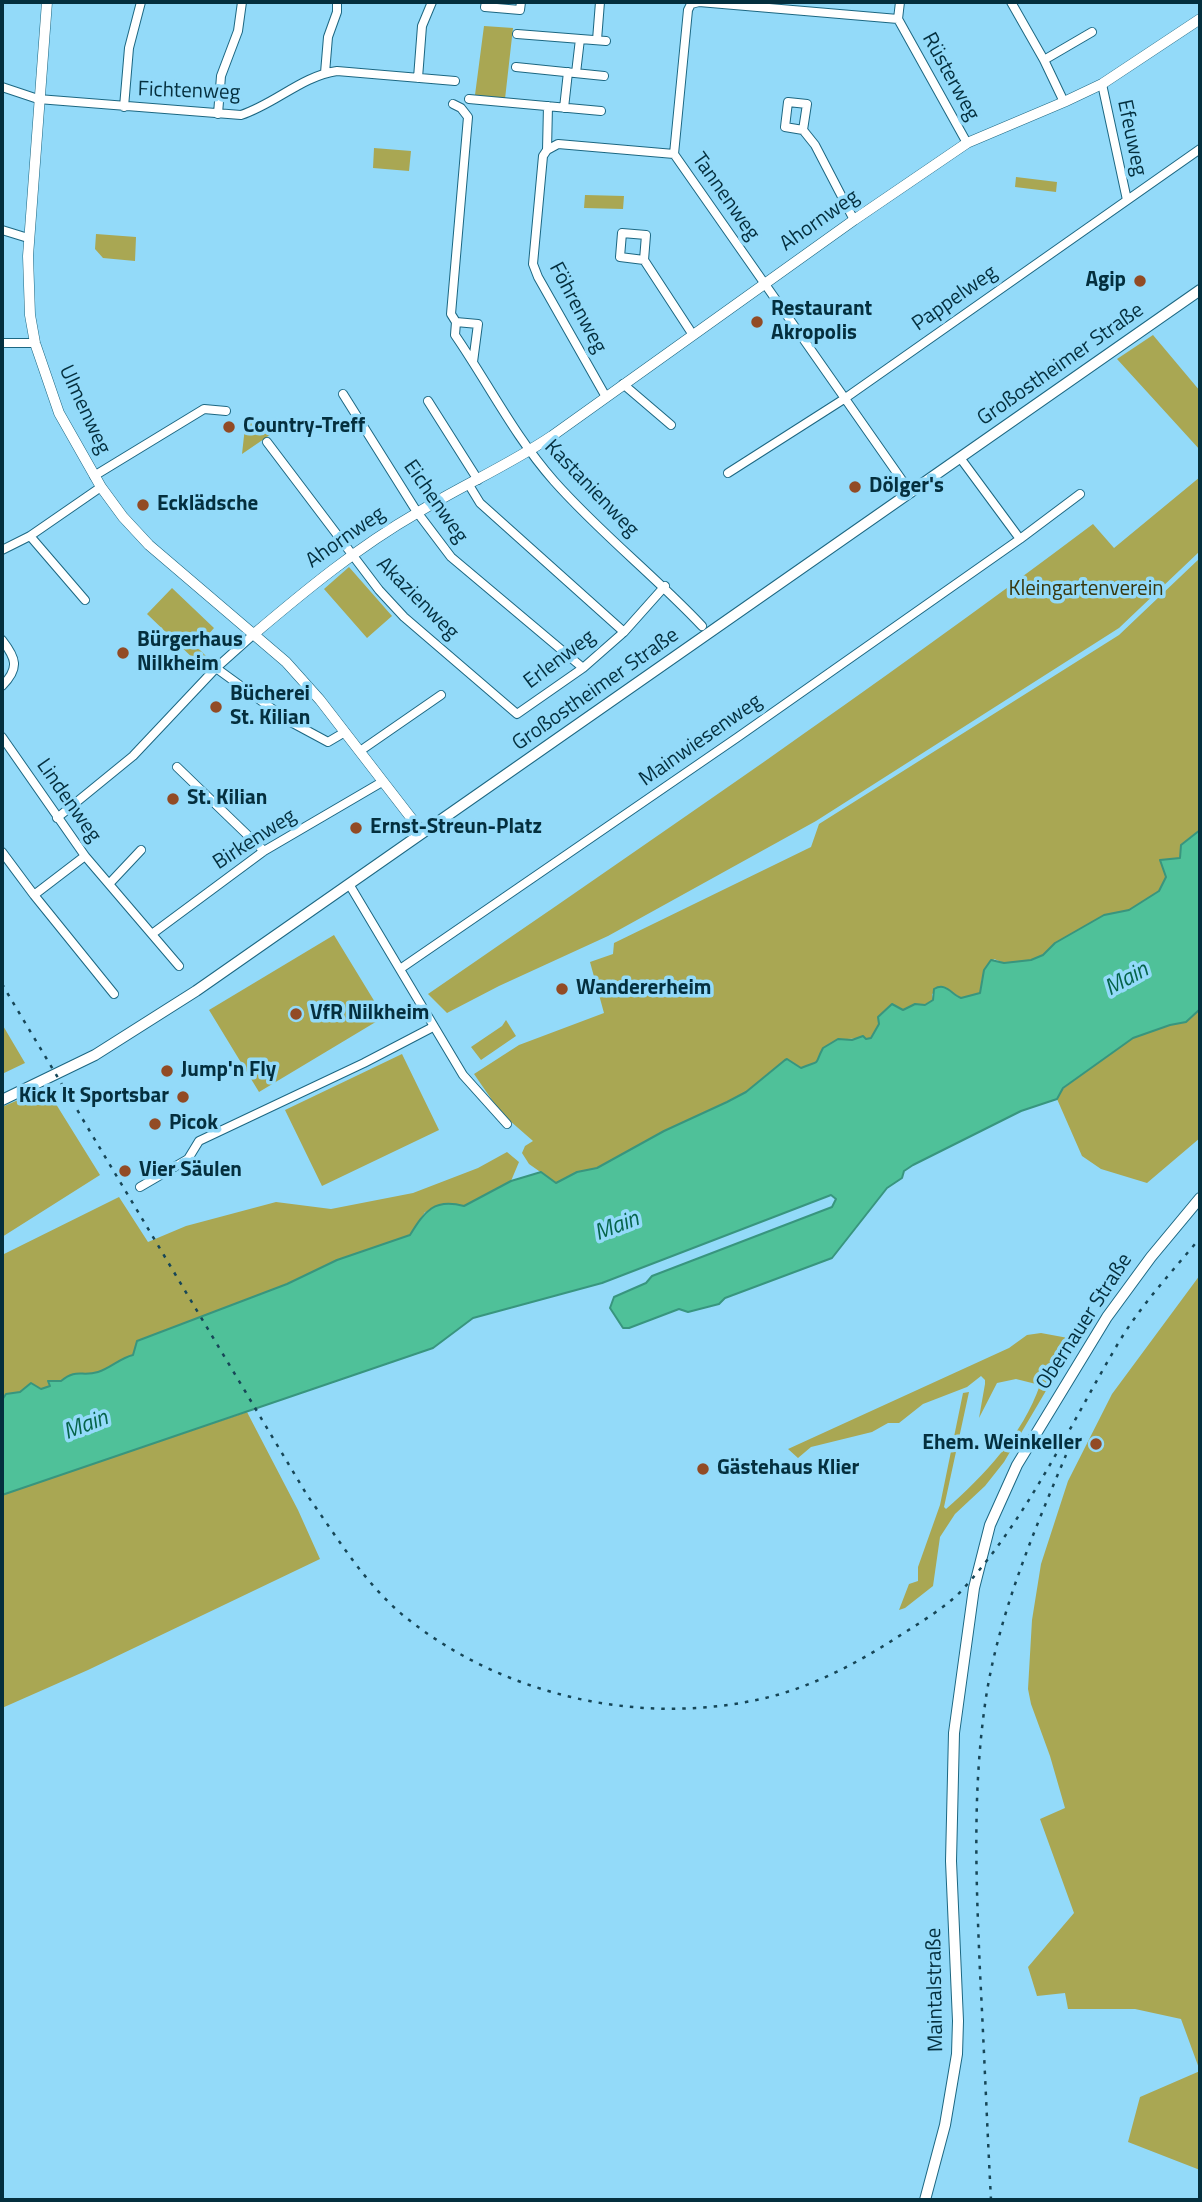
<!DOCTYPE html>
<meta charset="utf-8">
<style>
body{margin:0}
#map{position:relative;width:1202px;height:2202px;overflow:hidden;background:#93daf9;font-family:"Titillium Web",sans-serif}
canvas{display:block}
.frame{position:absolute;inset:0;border:4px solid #042f3e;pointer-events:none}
</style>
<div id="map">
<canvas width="1202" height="2202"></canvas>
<div class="frame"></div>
</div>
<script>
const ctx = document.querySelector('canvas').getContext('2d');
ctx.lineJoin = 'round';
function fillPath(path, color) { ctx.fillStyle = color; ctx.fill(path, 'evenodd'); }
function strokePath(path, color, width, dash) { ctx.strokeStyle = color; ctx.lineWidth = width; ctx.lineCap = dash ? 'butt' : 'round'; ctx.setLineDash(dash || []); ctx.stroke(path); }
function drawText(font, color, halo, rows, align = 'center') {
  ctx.font = font + ' "Titillium Web",sans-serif'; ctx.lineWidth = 7; ctx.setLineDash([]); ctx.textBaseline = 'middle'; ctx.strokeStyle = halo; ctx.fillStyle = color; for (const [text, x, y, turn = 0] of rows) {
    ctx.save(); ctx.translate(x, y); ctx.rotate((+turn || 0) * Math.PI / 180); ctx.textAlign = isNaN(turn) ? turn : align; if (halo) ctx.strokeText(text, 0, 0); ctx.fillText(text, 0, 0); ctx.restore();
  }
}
const green = new Path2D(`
 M484 26 513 28 505 99 475 95Z
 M374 148 411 151 409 171 373 168Z
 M1016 177 1057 182 1056 192 1015 187Z
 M585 195 624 196 623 209 584 208Z
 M96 234 136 237 135 261 103 258 95 249Z
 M1153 335 1200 391V450L1117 359Z
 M246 418 283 422V426L242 454Z
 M1200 477V551L1119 628 816 821 608 936 499 986 447 1013 428 994C652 840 876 687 1093 524L1114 548Z
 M1200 558V830L1181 845 1180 858 1159 891 1129 910 1104 915 1055 943 1043 955 1031 960 1004 963 994 959 982 978 980 993 961 998 945 987 932 994 933 1000 925 1005 915 1004 903 1010 892 1004 878 1017 879 1024 871 1038C852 1040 823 1034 820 1060L817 1063 801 1068 791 1061 775 1068 746 1092 727 1102 664 1131 597 1168 576 1172 556 1183 529 1164 522 1153 525 1146 533 1141 501 1113 474 1074 519 1045 604 1013 590 962 613 954 614 943 811 847 819 824 1119 635Z
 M349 567 392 616 367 638 324 589Z
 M172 588 214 628 197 647 207 657 199 664 147 614Z
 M334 935 384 1017 259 1092 209 1010Z
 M1200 1009V1138L1147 1183 1101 1169 1082 1156 1057 1099 1059 1092 1108 1054 1133 1038 1170 1025 1186 1022Z
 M506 1020 516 1036 481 1060 471 1047 502 1026Z
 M2 1024 25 1063 2 1074Z
 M402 1054 439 1130 322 1186 285 1110Z
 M46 1088 100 1175 2 1237V1107Z
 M507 1152 519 1162 511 1181 481 1199 464 1206 425 1212 411 1235 337 1260 287 1284 137 1341 133 1355C120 1358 111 1368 98 1372 82 1377 76 1369 61 1382H49L51 1386 41 1389 31 1384 20 1392 6 1394 2 1400V1255L119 1197 148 1242 186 1226 276 1202 331 1209 413 1193 478 1168Z
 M1200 1275V2170L1128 2142 1140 2097 1200 2071 1181 2019 1135 2009H1068L1065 1993 1037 1996 1028 1967 1074 1913 1040 1819 1065 1808 1050 1756 1031 1704 1028 1689 1032 1620 1041 1564 1068 1481 1112 1394Z
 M1041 1333 1068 1338 1069 1347 1060 1367 1004 1462 985 1486 955 1514 940 1537 933 1586 905 1608 899 1610 909 1584 918 1581V1567L940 1505 963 1393 969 1392 944 1507 946 1509C984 1476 1023 1434 1040 1385L1016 1379 997 1383 979 1418 985 1384V1380L981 1376 967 1387 923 1404 899 1423H888L872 1432 811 1447 798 1458 788 1449 1009 1348 1027 1335Z
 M247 1412 298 1510 320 1559 88 1670 2 1708V1495Z`);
const water = new Path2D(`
 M1200 830 1199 1010 1186 1022 1170 1025 1133 1038 1063 1088 1057 1099 1021 1111 913 1165 904 1171 902 1178 887 1188 832 1258 725 1298 719 1304 688 1312 679 1309 629 1328H623L610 1308 614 1297 646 1283 652 1276 832 1207 836 1199 831 1195 602 1283 473 1318 433 1348 2 1495V1400L6 1394 20 1392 31 1383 41 1389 50 1386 48 1381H61C77 1368 81 1377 98 1372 111 1368 120 1358 133 1355L137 1341 287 1284 337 1260 410 1235C425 1211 434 1198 464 1206L511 1181 541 1172 556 1183 577 1172 597 1168 664 1131 727 1102 746 1092 785 1060 787 1059 801 1068C823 1059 813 1067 823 1048L838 1039 852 1040 863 1036 866 1039 871 1038 879 1024 878 1017 892 1004 903 1010 915 1004 925 1005 933 1000 934 989C946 982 951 994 961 998L980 993 984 970 991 960 1004 963 1031 960 1043 955 1055 943 1104 915 1129 910 1159 891 1166 877 1160 860 1180 858 1181 845Z`);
const minor = new Path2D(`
 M486 2 485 7 520 10 521 2
 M1011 2 1044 60 1064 102
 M898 19 699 2 691 4 688 10 674 154 911 493
 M898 19 967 143
 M898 19 900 2
 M517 34 606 41
 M597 40 600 2
 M1044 60 1092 32
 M516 67 604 76
 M325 73 328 37 337 12V2
 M576 73 580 39
 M418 78 422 26 432 2
 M1102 84 1127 200
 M2 87 38 99 241 115C275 104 302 76 337 71L455 81
 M469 99 601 111
 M453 104 461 108 468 117 451 314 456 322
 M124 107 129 48 141 2
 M564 108 568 72
 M218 114 221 76 238 31 242 2
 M803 130 807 104 788 102 785 127 803 130 815 145 854 220
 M547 150 548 106
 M2 230 28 238
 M644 260 620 257 622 233 646 235 644 260 693 335
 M2 343H35
 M473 362 478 324 456 322 455 335C488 383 515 437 554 481 600 533 655 576 702 626
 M623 384 671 425
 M343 394 417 512 451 557 583 668
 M606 397 538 277 533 264 543 156 547 150 558 144 674 154
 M428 401 478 480
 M267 442 379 590 404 617 517 714 583 668 624 632 665 586
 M961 459 1020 539
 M728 473 844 399 1200 149
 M94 476 204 409 226 411
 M469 485 480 503 624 632
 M30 536 85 600
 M2 550 30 536 101 487
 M2 640C16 658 20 668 2 686
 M216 668 289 721 328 742 345 732
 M2 737 85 856 179 966
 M360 751 441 695
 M177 767 264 851
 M57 818 133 756 216 668 254 634
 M2 852 34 895 85 856
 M109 884 141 850
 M349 884 463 1075 507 1124
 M34 895 114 994
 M152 934 264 851 382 782
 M400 969 738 737 1020 539 1080 494
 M140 1187 188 1159 199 1141 364 1063 433 1027`);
const tertiary = new Path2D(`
 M47 2 28 256 30 315 35 343 59 413 101 487 123 517 149 545 286 662 320 700 422 832
 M254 634C306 590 358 547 417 513 461 486 509 465 552 436L854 220 967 143 1064 102 1102 84 1200 19`);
const secondary = new Path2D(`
 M2 1100 95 1055 196 991 1200 290
 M925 2200 945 2125 957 2054 958 2021 951 1861 954 1733 974 1588 990 1525 1017 1465 1107 1317 1151 1257 1200 1198`);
const rail = new Path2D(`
 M2 984 307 1495C337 1537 364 1583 404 1616 506 1699 651 1729 777 1695 819 1683 859 1662 896 1638 916 1625 947 1607 963 1589 1028 1517 1068 1429 1116 1347 1139 1307 1171 1273 1200 1238
 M991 2200C987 2124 984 2048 980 1972 976 1878 972 1785 987 1691 1001 1609 1034 1531 1066 1455`);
const markers = [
 [1140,281,7,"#924b25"],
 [757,322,7,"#924b25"],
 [229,427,7,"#924b25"],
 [855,487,7,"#924b25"],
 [143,505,7,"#924b25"],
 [123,653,7,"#924b25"],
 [216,707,7,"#924b25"],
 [173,799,7,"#924b25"],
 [356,828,7,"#924b25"],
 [562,989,7,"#924b25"],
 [296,1014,7,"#924b25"],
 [167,1071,7,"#924b25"],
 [183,1097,7,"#924b25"],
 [155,1124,7,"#924b25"],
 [125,1171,7,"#924b25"],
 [1096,1444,7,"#924b25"],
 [703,1469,7,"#924b25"]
];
const streetNames = [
 ["Rüsterweg",950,77,61],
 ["Fichtenweg",189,92,2],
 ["Efeuweg",1131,138,78],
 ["Tannenweg",725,197,55],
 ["Ahornweg",820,221,-35],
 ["Pappelweg",955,299,-35],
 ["Föhrenweg",577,308,62],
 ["Großostheimer Straße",1061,365,-35],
 ["Ulmenweg",84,410,65],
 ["Kastanienweg",591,489,46],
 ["Eichenweg",435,502,55],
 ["Ahornweg",346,538,-35],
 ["Akazienweg",417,599,45],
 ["Erlenweg",560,660,-37],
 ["Großostheimer Straße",596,690,-35],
 ["Mainwiesenweg",701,741,-35],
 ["Lindenweg",68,801,55],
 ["Birkenweg",255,840,-33],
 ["Obernauer Straße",1085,1322,-57],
 ["Maintalstraße",936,1990,-91]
];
const poiNames = [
 ["Agip",1126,281,"right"],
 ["Restaurant",771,310],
 ["Akropolis",771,334],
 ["Country-Treff",243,427],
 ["Dölger's",869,487],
 ["Ecklädsche",157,505],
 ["Bürgerhaus",137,641],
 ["Nilkheim",137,665],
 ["Bücherei",230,695],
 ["St. Kilian",230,719],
 ["St. Kilian",187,799],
 ["Ernst-Streun-Platz",370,828],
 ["Wandererheim",576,989],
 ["VfR Nilkheim",310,1014],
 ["Jump'n Fly",181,1071],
 ["Kick It Sportsbar",169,1097,"right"],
 ["Picok",169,1124],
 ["Vier Säulen",139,1171],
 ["Ehem. Weinkeller",1082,1444,"right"],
 ["Gästehaus Klier",717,1469]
];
const parkNames = [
 ["Kleingartenverein",1086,590]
];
const waterNames = [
 ["Main",1127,980,-29],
 ["Main",617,1227,-21],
 ["Main",86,1426,-21]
];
fillPath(green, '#a9a753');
fillPath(water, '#4fc199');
strokePath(water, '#38957e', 2);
strokePath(minor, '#1c6782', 10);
strokePath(tertiary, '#1c6782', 11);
strokePath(secondary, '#1c6782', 12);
strokePath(minor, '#fff', 8);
strokePath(tertiary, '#fff', 10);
strokePath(secondary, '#fff', 10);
strokePath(rail, '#174657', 2.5, [3.5, 7]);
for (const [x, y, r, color] of markers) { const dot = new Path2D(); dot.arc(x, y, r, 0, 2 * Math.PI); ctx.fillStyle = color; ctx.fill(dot); strokePath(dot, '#93daf9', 2.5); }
drawText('21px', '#042f3e', '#93daf9', streetNames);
drawText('bold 21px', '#042f3e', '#93daf9', poiNames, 'left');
drawText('21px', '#38370d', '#93daf9', parkNames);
drawText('italic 23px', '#06644a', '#93daf9', waterNames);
</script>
